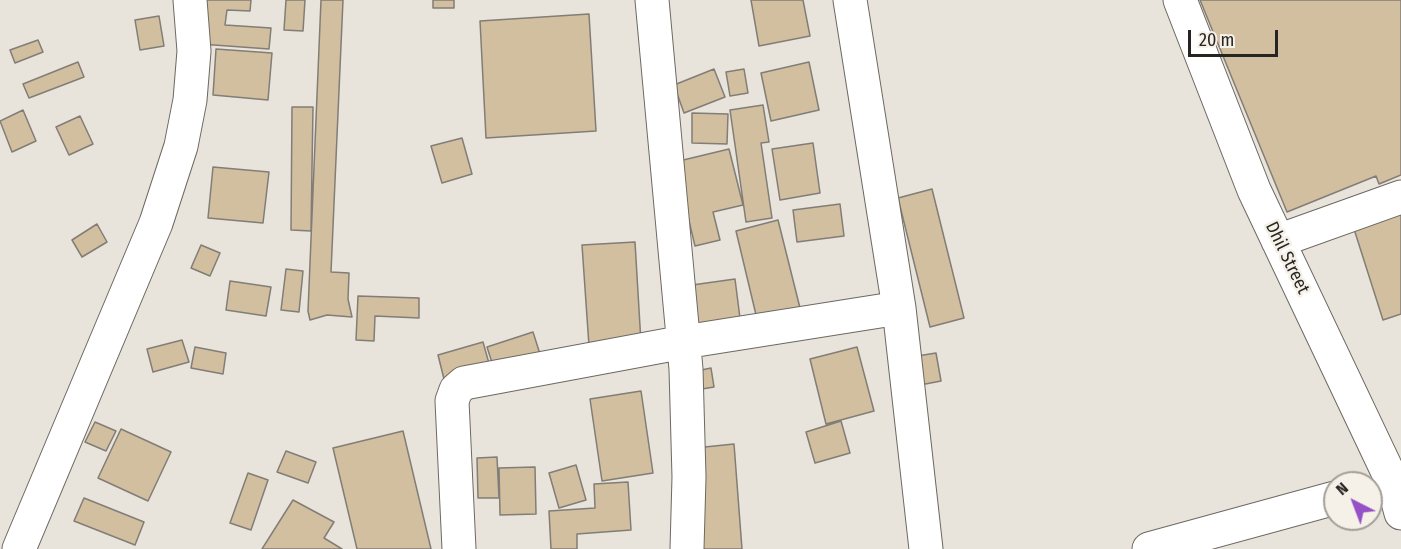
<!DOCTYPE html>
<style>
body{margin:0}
#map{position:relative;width:1401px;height:549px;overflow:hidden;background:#e8e3db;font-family:"Fira Sans Condensed",sans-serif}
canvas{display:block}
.north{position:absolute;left:1323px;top:471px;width:60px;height:60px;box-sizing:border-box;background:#f5f0e8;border:2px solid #a39f99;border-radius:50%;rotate:318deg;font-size:16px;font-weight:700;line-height:24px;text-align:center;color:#272522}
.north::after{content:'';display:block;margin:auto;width:21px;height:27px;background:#9552c7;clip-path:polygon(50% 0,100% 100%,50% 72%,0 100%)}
.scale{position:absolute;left:1188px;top:30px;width:90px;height:27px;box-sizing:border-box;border:3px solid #272522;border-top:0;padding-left:8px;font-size:18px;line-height:21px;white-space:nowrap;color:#272522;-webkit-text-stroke:4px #f5f0e8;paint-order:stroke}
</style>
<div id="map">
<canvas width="1401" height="549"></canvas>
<div class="north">N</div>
<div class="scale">20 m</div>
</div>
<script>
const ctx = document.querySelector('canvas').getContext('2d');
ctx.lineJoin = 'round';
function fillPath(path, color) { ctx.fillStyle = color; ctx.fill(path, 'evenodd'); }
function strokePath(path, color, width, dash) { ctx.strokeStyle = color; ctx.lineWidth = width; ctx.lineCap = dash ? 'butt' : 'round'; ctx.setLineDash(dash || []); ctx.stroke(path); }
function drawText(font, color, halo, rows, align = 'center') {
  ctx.font = font + ' "Fira Sans Condensed",sans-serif'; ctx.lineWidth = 5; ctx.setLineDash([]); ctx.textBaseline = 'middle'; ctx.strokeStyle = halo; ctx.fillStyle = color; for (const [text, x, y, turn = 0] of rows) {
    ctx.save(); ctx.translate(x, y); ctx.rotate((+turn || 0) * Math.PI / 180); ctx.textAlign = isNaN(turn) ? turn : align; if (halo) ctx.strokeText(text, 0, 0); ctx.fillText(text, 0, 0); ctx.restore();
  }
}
const building = new Path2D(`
 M204 0H251L250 11 227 10 225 25 271 28 269 49 200 44Z
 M286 0H305L303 31 284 30Z
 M321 0H343L331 272 349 273 348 299 352 317 327 315 310 320 308 311Z
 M433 0H454V8H433Z
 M751 0H803L810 36 759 46Z
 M1200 0H1401V175L1379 184 1376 176 1287 212Z
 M589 14 596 131 486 138 480 21Z
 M159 16 164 46 140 50 135 20Z
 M38 40 43 52 15 63 10 50Z
 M216 49 272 53 268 100 213 95Z
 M78 62 84 77 29 98 23 84Z
 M809 62 819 110 771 121 761 73Z
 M714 69 725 97 684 113 674 85Z
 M744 69 748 93 730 96 726 72Z
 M763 105 769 142 761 143 772 218 746 222 730 110Z
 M292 107H313L311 231 291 230Z
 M23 110 36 141 12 152 0 121Z
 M692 113 728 114 727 144 692 143Z
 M80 116 93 144 69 155 56 127Z
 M462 138 472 174 442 183 431 146Z
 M813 143 820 193 780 200 772 149Z
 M729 149 743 205 713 212 720 240 695 246 675 162Z
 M213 167 269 172 263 223 208 218Z
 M932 189 964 318 930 327 898 198Z
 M840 204 844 236 797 242 793 210Z
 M1401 214V314L1383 320 1354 229Z
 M778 220 800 308 757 319 736 231Z
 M97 224 107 242 82 257 72 240Z
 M635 242 641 343 589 346 582 245Z
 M201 245 220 253 210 276 191 268Z
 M286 269 303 271 299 312 281 310Z
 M735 279 741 326 685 334 678 287Z
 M230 281 271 287 266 316 226 310Z
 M358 296 419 298V318L375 316 374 341 356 340Z
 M533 332 540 354 494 369 487 347Z
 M182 340 189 362 153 372 147 349Z
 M483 342 490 367 444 379 438 355Z
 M195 347 226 353 223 374 191 368Z
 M857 347 874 411 826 424 810 359Z
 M936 353 941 381 915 386 911 357Z
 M711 368 714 387 690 391 687 373Z
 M641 391 653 473 602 481 590 399Z
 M841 421 850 453 815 463 806 432Z
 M95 422 116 431 106 451 85 442Z
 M121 429 171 452 148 501 98 478Z
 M403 431 431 549H357L333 448Z
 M734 444 742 549H694L685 449Z
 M286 451 316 462 308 483 277 472Z
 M497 457 499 498H478L477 458Z
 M576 465 586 500 559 508 549 473Z
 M535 467 536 514 500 515 499 468Z
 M248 473 268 480 251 530 230 523Z
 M628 482 631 530 577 534V549H551L549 511 595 508 594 484Z
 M84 498 144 522 135 545 74 521Z
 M293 500 334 522 324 538 342 549H262Z`);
const street = new Path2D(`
 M652 0 686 369 689 477 687 549
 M850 0 899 308 926 549
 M1180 0 1254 190 1393 483 1401 513
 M1278 241 1401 197
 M19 549 156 223 181 146 190 100 194 51 190 0
 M459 549 452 401 456 390 464 383 684 342 899 308
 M1149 549 1335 498`);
const streetNames = [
 ["Dhil Street",1287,258,64]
];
fillPath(building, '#d1bfa0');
strokePath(building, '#827d76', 1.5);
strokePath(street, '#6d6962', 35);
strokePath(street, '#fff', 33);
drawText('18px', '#272522', '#f5f0e8', streetNames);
</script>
